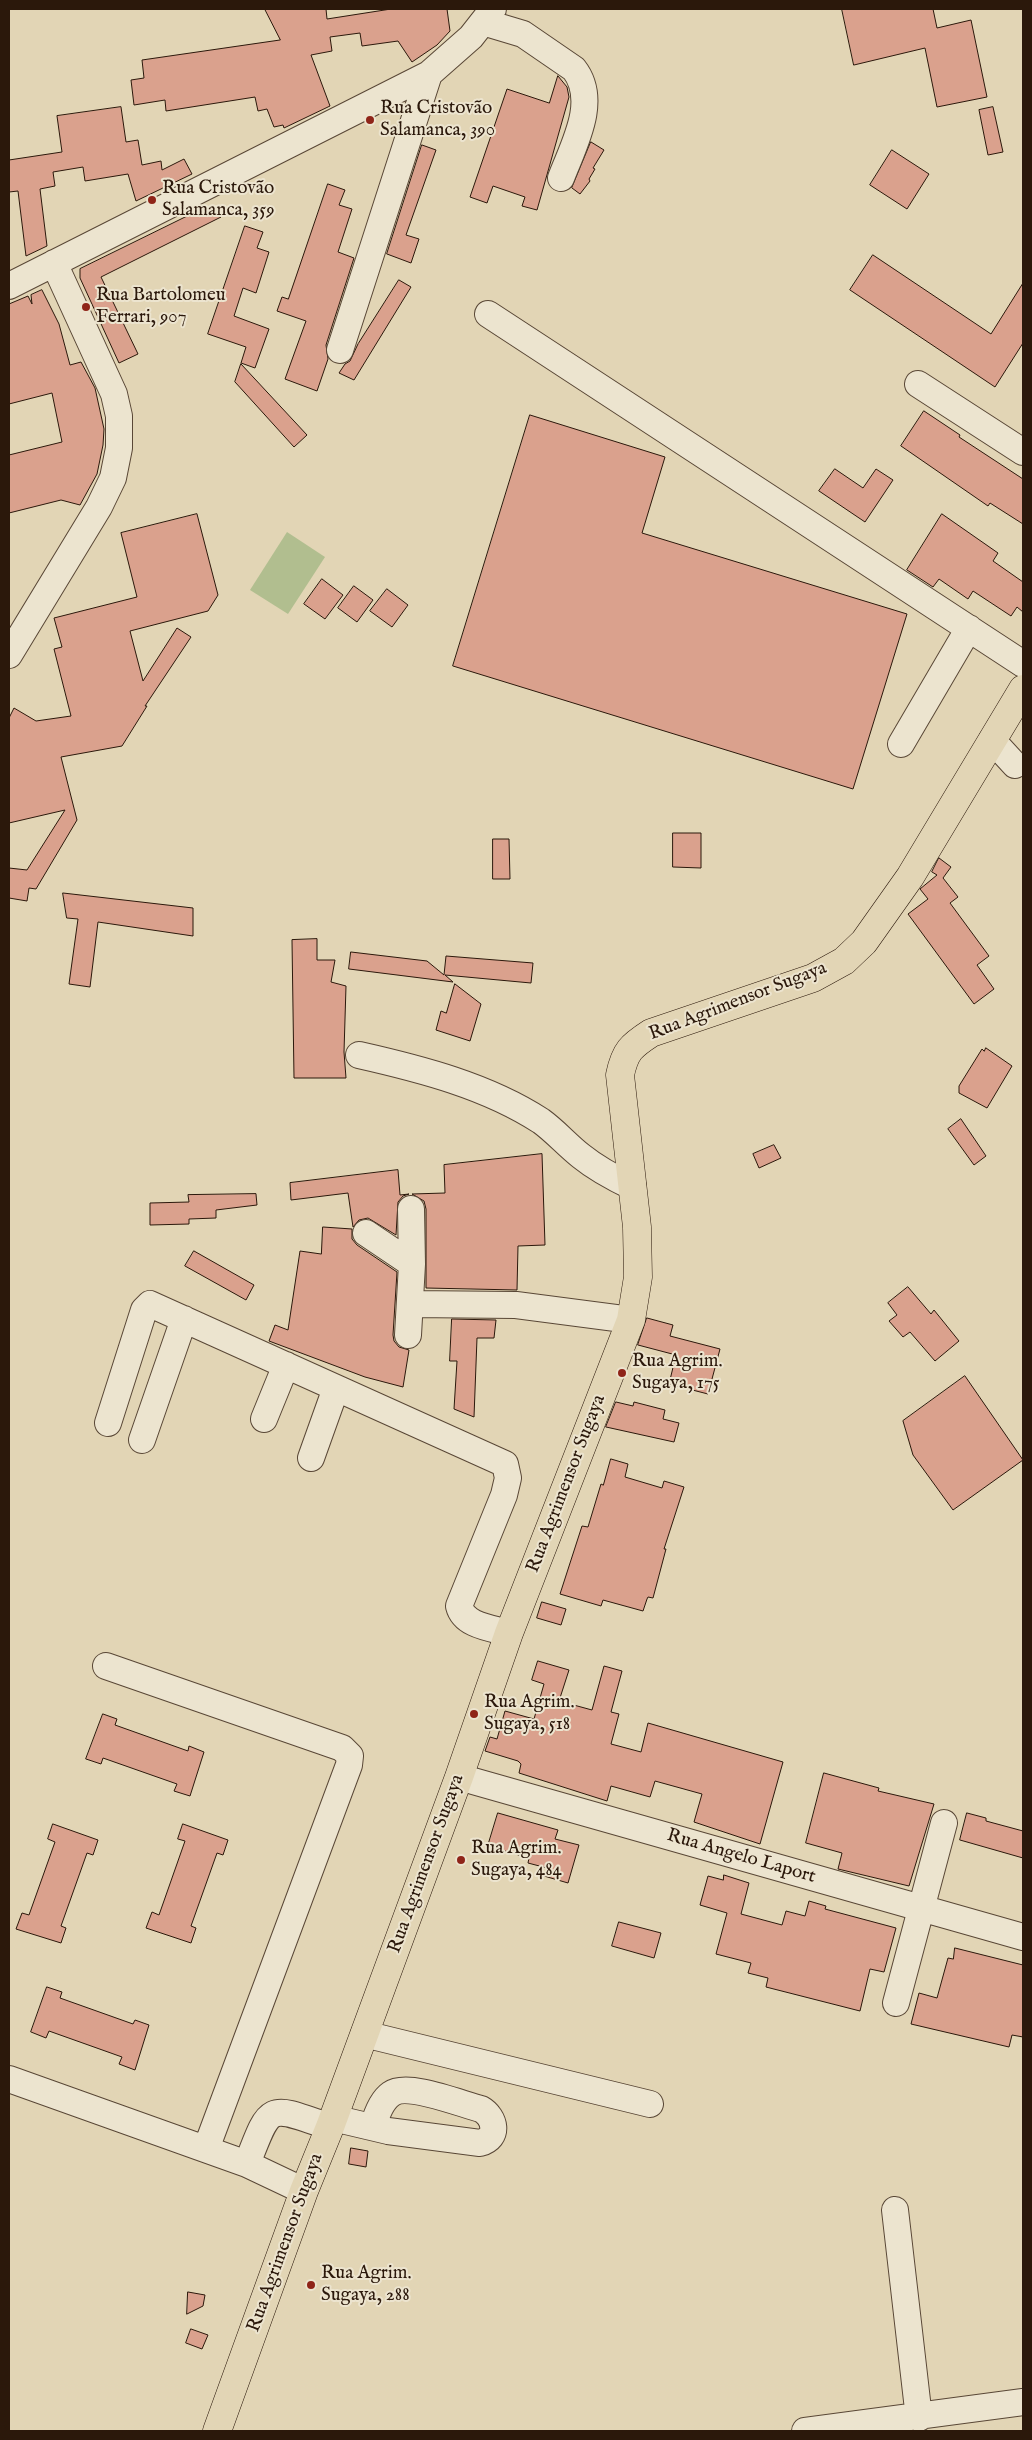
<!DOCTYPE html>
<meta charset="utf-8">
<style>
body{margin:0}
#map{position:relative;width:1032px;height:2440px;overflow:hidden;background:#e2d5b5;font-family:"IM FELL English",serif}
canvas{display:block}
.frame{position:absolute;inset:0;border:10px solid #2b180b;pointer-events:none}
</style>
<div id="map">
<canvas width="1032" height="2440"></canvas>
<div class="frame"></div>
</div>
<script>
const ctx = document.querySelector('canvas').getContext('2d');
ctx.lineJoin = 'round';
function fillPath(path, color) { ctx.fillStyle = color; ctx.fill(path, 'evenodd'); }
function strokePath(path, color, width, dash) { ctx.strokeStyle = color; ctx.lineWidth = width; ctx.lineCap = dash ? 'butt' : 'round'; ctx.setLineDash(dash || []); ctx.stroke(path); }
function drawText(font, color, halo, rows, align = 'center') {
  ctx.font = font + ' "IM FELL English",serif'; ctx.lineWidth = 4; ctx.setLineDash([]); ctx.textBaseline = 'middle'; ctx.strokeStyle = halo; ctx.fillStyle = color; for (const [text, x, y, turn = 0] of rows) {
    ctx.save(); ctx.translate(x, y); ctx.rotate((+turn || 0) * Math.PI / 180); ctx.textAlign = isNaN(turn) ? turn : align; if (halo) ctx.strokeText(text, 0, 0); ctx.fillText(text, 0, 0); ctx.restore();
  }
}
const green = new Path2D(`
 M287 532 325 557 288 614 250 590Z`);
const building = new Path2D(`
 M265 9H326L327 19 391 9H447L450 31 437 45 412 62 398 41 362 46 360 33 330 37 332 51 311 55 330 106 284 128 283 125 274 127 267 109 258 111 255 97 166 111 165 100 134 105 131 80 144 78 142 60 280 40Z
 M842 9H933L937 28 971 20 987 97 937 107 925 48 854 65Z
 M558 76 567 87 569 97 537 210 522 206 525 197 493 186 487 203 470 197 507 89 549 103Z
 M121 107 126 142 138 140 142 165 161 161 162 170 184 159 192 174 136 201 128 174 85 181 83 167 53 172 55 186 40 189 47 246 26 256 18 191 9 192V160L62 152 57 116Z
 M993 107 1003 152 988 155 979 110Z
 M591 142 604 150 593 168 595 169 589 179 590 181 580 194 572 188Z
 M422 145 436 150 406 235 419 239 411 263 387 254Z
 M892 150 929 174 907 209 870 185Z
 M328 184 345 190 339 205 352 209 338 252 354 258 326 345 328 359 317 391 285 379 306 321 277 311 282 297 288 299Z
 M200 210 221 217 101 277 138 354 119 363 80 278V269Z
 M245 226 263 232 257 248 269 252 256 293 243 288 234 316 269 329 255 368 241 363 246 347 208 334Z
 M873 255 991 334 1023 283V343L995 387 850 290Z
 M399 280 411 287 354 380 339 373 345 364 350 361 358 344Z
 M42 290 59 324 70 365 81 362 95 388 104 429 103 445 97 474 80 505 61 500 9 513V455L62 442 52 393 9 404V304L28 296 32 304 31 295Z
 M241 364 307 435 294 447 235 382Z
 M924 411 960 435 959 437 1023 479V524L990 503 988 506 901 446Z
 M530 415 665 457 642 533 907 614 853 789 453 666Z
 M835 469 863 488 876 469 893 480 865 522 819 491Z
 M197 514 218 595 208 611 130 631 143 681 177 628 191 637 145 706H147L122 746 61 757 77 820 36 889 29 888 27 901 9 898V868L27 870 65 810 9 823V718L14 708 36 721 71 716 54 649 62 647 54 618 137 597 121 533Z
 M942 514 998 553 993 561 1023 582V612L1017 607 1011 616 973 591 968 599 939 579 933 587 907 570Z
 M322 579 343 595 325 619 304 604Z
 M354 586 373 600 357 622 338 608Z
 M387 589 408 605 392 627 370 611Z
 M673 833H701V868L673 867Z
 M493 839H509L510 879H493Z
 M939 858 951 867 943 878 958 897 950 903 989 956 977 965 994 989 974 1004 908 914 928 899 920 889 937 875 932 872Z
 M63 893 193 908V936L98 922 90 987 69 984 78 919 67 918Z
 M317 939V960H335L331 982 346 986 344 1052 346 1078H294L292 940Z
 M351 952 427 961 444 975 446 956 533 963 531 983 445 975 453 982 349 969Z
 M455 984 481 1004 470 1041 436 1030 441 1011 446 1013Z
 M986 1048 1012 1066 987 1108 959 1093V1086L982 1049 984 1051Z
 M961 1119 986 1156 974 1165 948 1129Z
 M774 1145 781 1158 759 1168 753 1154Z
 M542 1154 545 1245 518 1246 517 1290 426 1288V1209L424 1201 412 1194 445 1193 444 1165Z
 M398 1170 400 1195 409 1194 403 1196 398 1202 396 1235 368 1218 359 1220 353 1227 348 1193 291 1200 290 1183Z
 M256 1194 257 1205 216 1210V1218L189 1219V1224L150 1225V1203L189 1202 188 1195Z
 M323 1227 352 1229V1239L357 1245 397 1272 393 1335 394 1341 399 1347 409 1350 403 1387 365 1377 269 1341 275 1325 288 1330 300 1251 321 1254Z
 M194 1251 254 1285 246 1300 185 1266Z
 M908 1287 931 1314 934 1310 959 1341 935 1361 910 1332 903 1337 889 1321 897 1315 888 1303Z
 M647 1318 673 1325 670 1336 720 1349 708 1394 669 1384 676 1355 638 1345Z
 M452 1319 496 1320 494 1338H477L474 1417 454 1409 457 1361H450Z
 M965 1376 1023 1460 953 1510 913 1455 903 1421Z
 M616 1402 633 1406 634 1402 665 1410 663 1419 679 1423 674 1442 606 1427Z
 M611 1459 628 1464 625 1477 662 1488 664 1481 684 1487 664 1549H666L653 1598 648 1597 647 1599 643 1611 603 1600 601 1606 560 1594 582 1526 588 1527 601 1484 603 1485Z
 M542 1602 566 1609 561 1625 537 1618Z
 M538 1661 569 1670 559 1701 592 1710 604 1666 622 1671 611 1712 619 1714 611 1744 641 1752 648 1723 783 1762 760 1844 694 1822 702 1794 655 1781 650 1797 611 1786 607 1801 519 1773 521 1764 518 1761 485 1751 490 1737 497 1739 505 1711 534 1719 544 1684 532 1680Z
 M103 1714 117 1719 115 1725 188 1751 189 1746 204 1752 190 1796 174 1791 177 1784 103 1758 101 1764 86 1759Z
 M824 1773 879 1788 878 1791 934 1804 909 1886 838 1869 842 1853 806 1843Z
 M498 1813 558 1830 555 1839 579 1845 568 1883 544 1876 547 1868 528 1863 529 1858 488 1846Z
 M967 1813 986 1818V1821L1023 1831V1858L960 1840Z
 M53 1824 98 1840 93 1855 87 1853 61 1926 66 1928 61 1943 16 1929 22 1913 29 1915 55 1842 48 1839Z
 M183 1824 228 1840 223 1855 217 1853 191 1926 196 1928 191 1943 146 1928 152 1912 159 1915 185 1841 178 1839Z
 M724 1875 749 1883 741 1914 782 1925 786 1911 805 1916 809 1901 826 1906 825 1909 896 1928 884 1972 870 1969 860 2011 766 1987 768 1978 748 1973 751 1963 716 1954 727 1913 700 1905 708 1876 723 1880Z
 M619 1922 661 1933 654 1958 612 1946Z
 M955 1948 1023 1965V2037L1012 2035 1009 2047 911 2024 919 1993 937 1998 948 1958 953 1959Z
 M47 1987 62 1992 60 1998 133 2024 135 2020 149 2025 135 2070 119 2064 122 2057 49 2031 46 2038 31 2032Z
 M351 2148 368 2151 366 2167 349 2164Z
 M188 2292 205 2295 203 2306 187 2314Z
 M191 2329 208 2335 202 2349 186 2343Z`);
const minor = new Path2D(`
 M483 22 523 34 574 69C599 101 573 146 561 178
 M9 286 429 74 471 37 493 9
 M488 314 1023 664
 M340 350 429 74
 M918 384 1023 452
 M9 655 99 507 113 478 119 448V416L114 394 54 263
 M992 740 1015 765
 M901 744 969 628
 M359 1055C421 1069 487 1086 541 1121 555 1131 567 1145 581 1156 597 1169 614 1178 633 1187
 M366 1233 412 1264
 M410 1304 516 1305 631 1320
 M408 1335 412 1264 411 1209
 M264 1419 286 1365
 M108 1423 144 1310 150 1304 505 1464 508 1478 504 1495 459 1606C464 1626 492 1628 509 1633
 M142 1440 184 1319
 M311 1458 336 1388
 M106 1666 342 1748 350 1756 349 1765 206 2149
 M459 1777 1023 1937
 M896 2003 944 1823
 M364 2034 650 2104
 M9 2079 247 2164C271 2102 267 2105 330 2127
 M333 2118 388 2131 480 2143C500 2138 495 2117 481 2109 461 2104 407 2082 391 2094 381 2101 376 2116 373 2127
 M247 2164 304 2191
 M895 2210 919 2418
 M805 2431 1023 2402`);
const major = new Path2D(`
 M217 2431 304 2191 330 2127 459 1777 509 1633 631 1320 638 1277 637 1227 620 1075C625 1051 631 1046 651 1033L813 978 844 961 864 942 910 877 1023 689`);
const markers = [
 [370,120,5,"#8f2418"],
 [152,200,5,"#8f2418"],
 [86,307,5,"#8f2418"],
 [622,1373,5,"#8f2418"],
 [474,1714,5,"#8f2418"],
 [461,1860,5,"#8f2418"],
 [311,2285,5,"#8f2418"]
];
const poiNames = [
 ["Rua Cristovão",380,109],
 ["Salamanca, 390",380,131],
 ["Rua Cristovão",162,189],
 ["Salamanca, 359",162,211],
 ["Rua Bartolomeu",96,296],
 ["Ferrari, 907",96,318],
 ["Rua Agrim.",632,1362],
 ["Sugaya, 175",632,1384],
 ["Rua Agrim.",484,1703],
 ["Sugaya, 518",484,1725],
 ["Rua Agrim.",471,1849],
 ["Sugaya, 484",471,1871],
 ["Rua Agrim.",321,2274],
 ["Sugaya, 288",321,2296]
];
const streetNames = [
 ["Rua Agrimensor Sugaya",738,1002,-21],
 ["Rua Agrimensor Sugaya",567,1484,-69],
 ["Rua Angelo Laport",741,1857,16],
 ["Rua Agrimensor Sugaya",427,1864,-70],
 ["Rua Agrimensor Sugaya",286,2243,-70]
];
fillPath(green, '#b1be8f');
fillPath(building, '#daa18d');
strokePath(building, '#2b180b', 1);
strokePath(minor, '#594736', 28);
strokePath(major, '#2b180b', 29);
strokePath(minor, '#ece4cf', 26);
strokePath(major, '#e2d5b5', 28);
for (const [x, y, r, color] of markers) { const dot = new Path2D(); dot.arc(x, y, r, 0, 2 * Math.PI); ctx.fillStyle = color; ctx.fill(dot); strokePath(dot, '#ece4cf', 2); }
drawText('19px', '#2b180b', '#ece4cf', poiNames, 'left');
drawText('19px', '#2b180b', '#ece4cf', streetNames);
</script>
